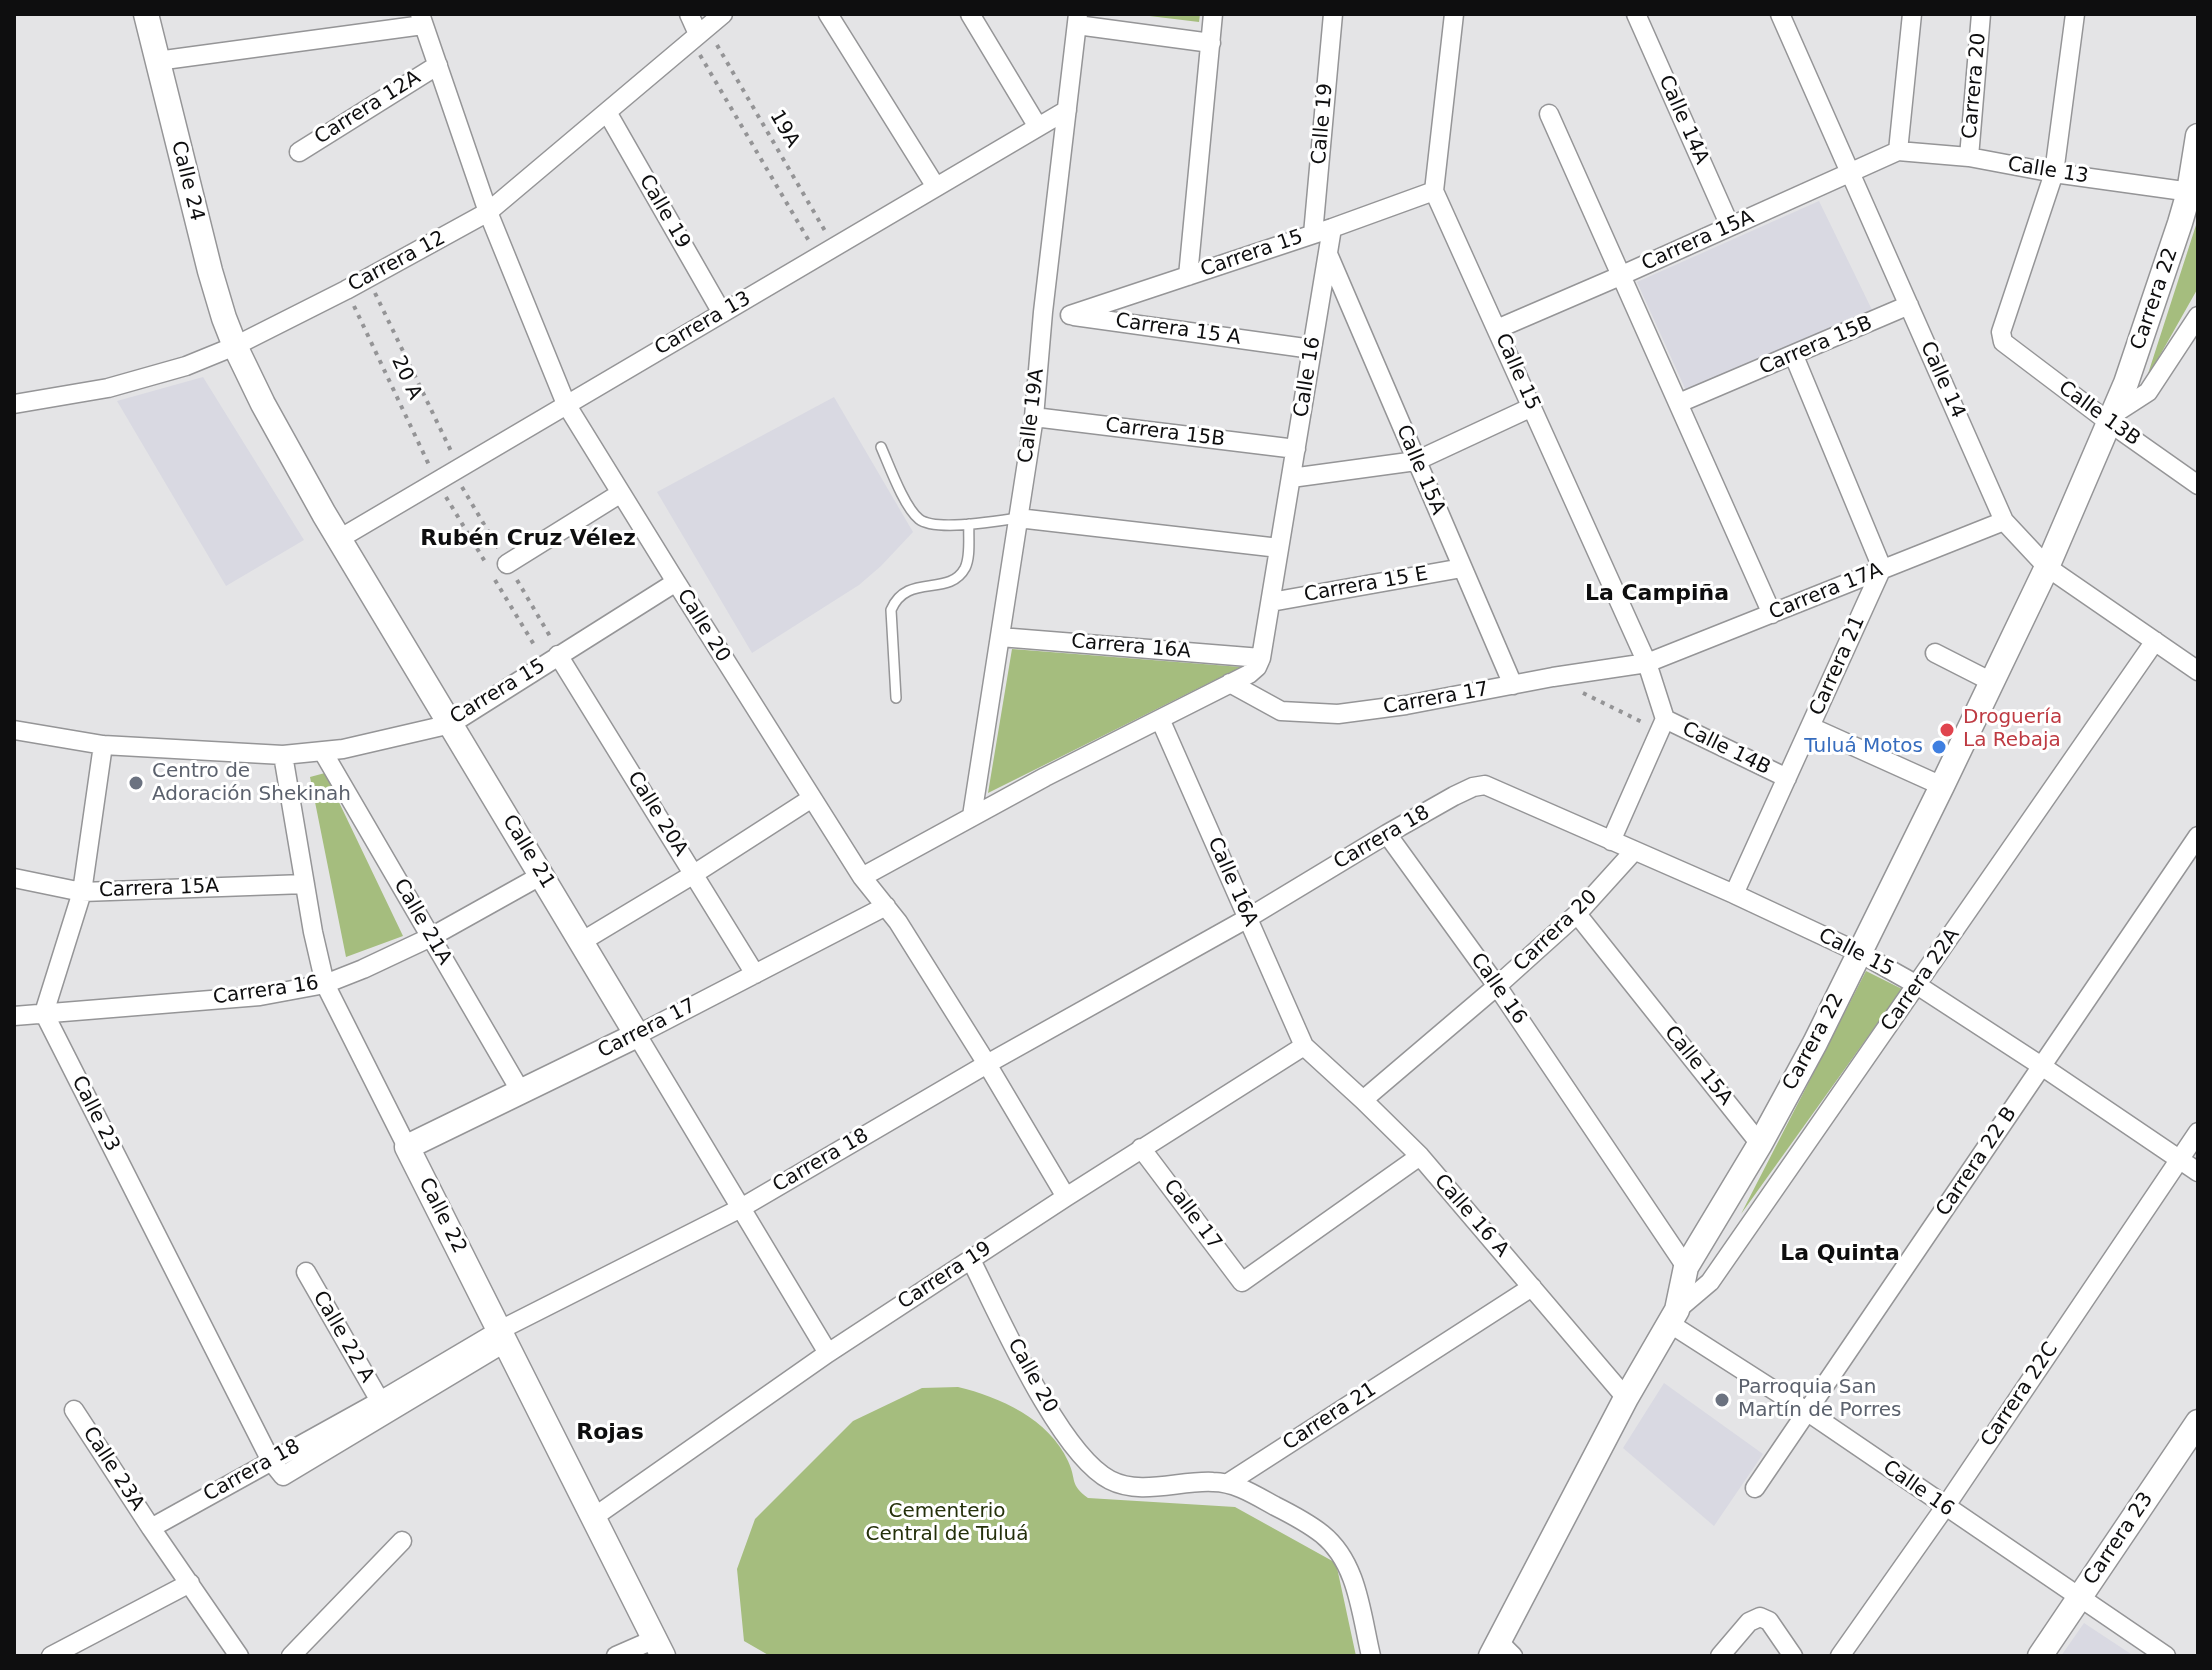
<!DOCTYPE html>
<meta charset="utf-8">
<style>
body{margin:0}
#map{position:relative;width:2212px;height:1670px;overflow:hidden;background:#e4e4e6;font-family:"DejaVu Sans",sans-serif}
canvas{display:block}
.frame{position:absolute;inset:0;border:16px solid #0e0e0f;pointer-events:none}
</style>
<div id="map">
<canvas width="2212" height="1670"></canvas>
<div class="frame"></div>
</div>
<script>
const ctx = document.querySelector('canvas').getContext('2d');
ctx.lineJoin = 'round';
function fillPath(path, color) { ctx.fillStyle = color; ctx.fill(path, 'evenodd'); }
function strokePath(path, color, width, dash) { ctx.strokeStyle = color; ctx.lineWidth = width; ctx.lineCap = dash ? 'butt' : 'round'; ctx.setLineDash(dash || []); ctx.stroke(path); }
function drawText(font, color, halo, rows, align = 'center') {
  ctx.font = font + ' "DejaVu Sans",sans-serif'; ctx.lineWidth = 6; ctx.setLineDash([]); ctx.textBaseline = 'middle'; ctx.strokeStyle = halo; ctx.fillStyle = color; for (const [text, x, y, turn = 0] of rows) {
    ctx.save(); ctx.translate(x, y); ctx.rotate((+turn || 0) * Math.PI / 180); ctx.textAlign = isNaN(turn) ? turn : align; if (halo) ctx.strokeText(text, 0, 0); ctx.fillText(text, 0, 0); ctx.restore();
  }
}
const built = new Path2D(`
 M1819 201 1874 314 1688 395 1637 282Z
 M203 377 304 540 226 586 117 401Z
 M834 397 913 532 881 566 859 585 752 653 657 492Z
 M1664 1383 1763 1454 1714 1526 1623 1448Z
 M2084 1623 2134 1656H2061Z`);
const green = new Path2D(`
 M1133 14H1200L1199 22Z
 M2198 219V288L2146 380Z
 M1012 649 1241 667 988 793Z
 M325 773 403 936 346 957 310 777Z
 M1866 971 1902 989 1741 1214Z
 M958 1387C1000 1397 1049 1419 1068 1461 1077 1480 1069 1484 1088 1498L1235 1507 1336 1563 1356 1656H770L744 1641 737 1569 755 1519 853 1421 922 1388Z`);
const path = new Path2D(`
 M717 45 825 231
 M700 55 809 241
 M375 293 451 451
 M354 306 429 465
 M462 487 498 548
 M446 497 487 565
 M495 580 536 648
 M517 580 551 638
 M1583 693 1644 723`);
const lane = new Path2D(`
 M881 447C889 465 904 507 919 519 935 532 998 521 1018 518
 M896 698 891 610C907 572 949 598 965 568 971 556 968 537 969 524`);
const street = new Path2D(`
 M420 14 488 212 566 404 676 582 862 877 898 922 987 1064 1066 1197
 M689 14 698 34
 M828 14 936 187
 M970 14 1038 127
 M1454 14 1434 191 1647 663 1665 719
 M1636 14 1730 226
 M1780 14 2004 521 2047 567 2198 671
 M2075 14 2054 173 2001 332 2003 342 2110 423 2198 485
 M1077 25 1211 43
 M157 61 423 25
 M607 112 722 313
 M1549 114 1772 614
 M1898 151 1969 157 2054 173 2198 193
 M1898 151 1912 14
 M299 152 438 65
 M1969 157 1981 14
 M1313 234 1333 14
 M1328 254 1513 685
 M1188 276 1213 14
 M1070 315 1332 228 1434 191
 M1074 316 1312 349
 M1497 329 1620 276 1898 151
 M1679 403 1909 305
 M14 404 108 388 186 366 235 346 346 290 488 212 723 14
 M2114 414 2148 392 2198 316
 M1034 417 1296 449
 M1291 478 1416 461 1532 407
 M1018 518 1279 548
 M339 539 1067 110
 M507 564 621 493
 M1271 602 1462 568
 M1000 637 1261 658
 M1935 653 1992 682
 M558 655 755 974
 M1230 683 1281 711 1338 714 1406 705 1553 677 1647 663 2004 521
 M1160 719 1304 1046 1363 1100 1420 1156 1626 1398
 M1665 719 1787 778
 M1811 727 1942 786
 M14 730 103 745 283 755 343 749 451 724 676 582
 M103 745 82 892 44 1013 271 1461 283 1476 506 1342
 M323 752 521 1092
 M283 755 313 932 325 984 407 1147
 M972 816 1034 417 1043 312 1078 14
 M1387 834 1497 986 1686 1267
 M1611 841 1665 719
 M862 877 1045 777 1249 674 1257 667 1261 658 1332 228
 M14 878 82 892 305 884
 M1734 894 1882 568 1794 356
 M1577 914 1760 1144
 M581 942 694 874 812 798
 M14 1016 260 996 325 984 363 969 431 937 542 875
 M1363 1100 1497 986 1577 914 1634 851
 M1141 1148 1242 1282 1420 1156
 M971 1260C998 1313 1059 1454 1110 1480 1141 1496 1180 1480 1213 1482 1235 1482 1255 1495 1275 1506 1291 1514 1308 1523 1322 1534 1358 1563 1361 1614 1371 1656
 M306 1272 380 1401
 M1677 1310 1710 1282 2155 641
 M1669 1323 1808 1412 2166 1656
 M828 1353 637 1035 886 906
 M74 1410 151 1528 239 1656
 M1228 1483 1532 1287
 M1755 1488 2198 836
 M594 1517 828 1353 1066 1197 1304 1046
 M151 1528 380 1401 500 1330 741 1208 987 1064 1248 918 1387 834 1454 796 1473 787 1485 785 1734 894 1860 953 1917 985 2043 1067 2198 1172
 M1499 1642 1513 1656
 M51 1656 190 1583
 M291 1656 402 1541
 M616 1656 655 1639
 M1720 1656 1749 1622 1760 1617 1769 1621 1793 1656
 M1840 1656 1945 1507 2198 1132`);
const secondary = new Path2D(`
 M146 14 210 271 224 318 235 346 263 404 324 514 637 1035 407 1147 663 1656
 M1491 1656 1626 1398 1677 1310 1686 1267 1760 1144 1815 1043 1942 786 2047 567 2126 383 2180 223 2189 192 2198 136
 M2040 1656 2198 1422`);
const markers = [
 [1947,730,8,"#e0444e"],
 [1939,747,8,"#3f7fe0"],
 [136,783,8,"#6b7280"],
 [1722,1400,8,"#6b7280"]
];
const streetNames = [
 ["Carrera 20",1975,86,-85],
 ["Carrera 12A",368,108,-32],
 ["Calle 14A",1683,120,66],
 ["Calle 19",1323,124,-85],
 ["19A",784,129,60],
 ["Calle 13",2048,171,9],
 ["Calle 24",187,181,76],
 ["Calle 19",664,212,60],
 ["Carrera 15A",1698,241,-24],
 ["Carrera 15",1252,254,-19],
 ["Carrera 12",397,262,-28],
 ["Carrera 22",2155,299,-71],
 ["Carrera 13",703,324,-30],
 ["Carrera 15 A",1178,330,8],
 ["Carrera 15B",1816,346,-23],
 ["Calle 15",1517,372,66],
 ["Calle 16",1308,377,-81],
 ["20 A",406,378,65],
 ["Calle 14",1942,380,66],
 ["Calle 13B",2099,414,36],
 ["Calle 19A",1032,416,-83],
 ["Carrera 15B",1165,433,7],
 ["Calle 15A",1420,470,67],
 ["Carrera 15 E",1366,585,-10],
 ["Carrera 17A",1826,592,-22],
 ["Calle 20",703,626,58],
 ["Carrera 16A",1131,647,5],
 ["Carrera 21",1838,666,-66],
 ["Carrera 15",498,692,-31],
 ["Carrera 17",1436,699,-10],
 ["Calle 14B",1726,749,26],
 ["Calle 20A",657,814,58],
 ["Carrera 18",1382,838,-30],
 ["Calle 21",528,852,59],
 ["Calle 16A",1232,882,66],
 ["Carrera 15A",159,889,-2],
 ["Calle 21A",422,922,60],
 ["Carrera 20",1556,931,-44],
 ["Calle 15",1856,953,27],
 ["Carrera 22A",1921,980,-55],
 ["Calle 16",1498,989,55],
 ["Carrera 16",266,991,-8],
 ["Carrera 17",647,1029,-27],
 ["Carrera 22",1814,1042,-62],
 ["Calle 15A",1698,1066,51],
 ["Calle 23",95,1114,63],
 ["Carrera 18",821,1161,-30],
 ["Carrera 22 B",1977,1162,-56],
 ["Calle 17",1192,1215,53],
 ["Calle 22",442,1216,63],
 ["Calle 16 A",1471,1216,49],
 ["Carrera 19",945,1276,-33],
 ["Calle 22 A",343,1337,60],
 ["Calle 20",1032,1376,61],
 ["Carrera 22C",2020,1395,-56],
 ["Carrera 21",1330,1417,-33],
 ["Calle 23A",113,1469,57],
 ["Carrera 18",252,1471,-29],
 ["Calle 16",1918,1489,35],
 ["Carrera 23",2119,1539,-56]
];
const healthNames = [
 ["Droguería",1963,718],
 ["La Rebaja",1963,741]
];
const shopNames = [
 ["Tuluá Motos",1923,747]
];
const worshipNames = [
 ["Centro de",152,772],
 ["Adoración Shekinah",152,795],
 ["Parroquia San",1738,1388],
 ["Martín de Porres",1738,1411]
];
const parkNames = [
 ["Cementerio",947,1512],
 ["Central de Tuluá",947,1535]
];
const neighbourhoodNames = [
 ["Rubén Cruz Vélez",528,539],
 ["La Campiña",1657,594],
 ["La Quinta",1840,1254],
 ["Rojas",610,1433]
];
fillPath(built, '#d9d9e2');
fillPath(green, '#a5bd7e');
strokePath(lane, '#959597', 12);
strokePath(street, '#959597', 21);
strokePath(secondary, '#959597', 27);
strokePath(path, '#949496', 4, [4, 6]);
strokePath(lane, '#fff', 9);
strokePath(street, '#fff', 18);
strokePath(secondary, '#fff', 24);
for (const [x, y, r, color] of markers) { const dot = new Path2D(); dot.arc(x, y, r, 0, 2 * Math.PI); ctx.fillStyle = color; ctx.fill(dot); strokePath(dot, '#fff', 3); }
drawText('20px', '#0e0e0f', '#fff', streetNames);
drawText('20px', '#be3a42', '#fff', healthNames, 'left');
drawText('20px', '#366cbe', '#fff', shopNames, 'right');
drawText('20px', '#5b616d', '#fff', worshipNames, 'left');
drawText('20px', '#24300a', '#fff', parkNames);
drawText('bold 22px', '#0e0e0f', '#fff', neighbourhoodNames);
</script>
